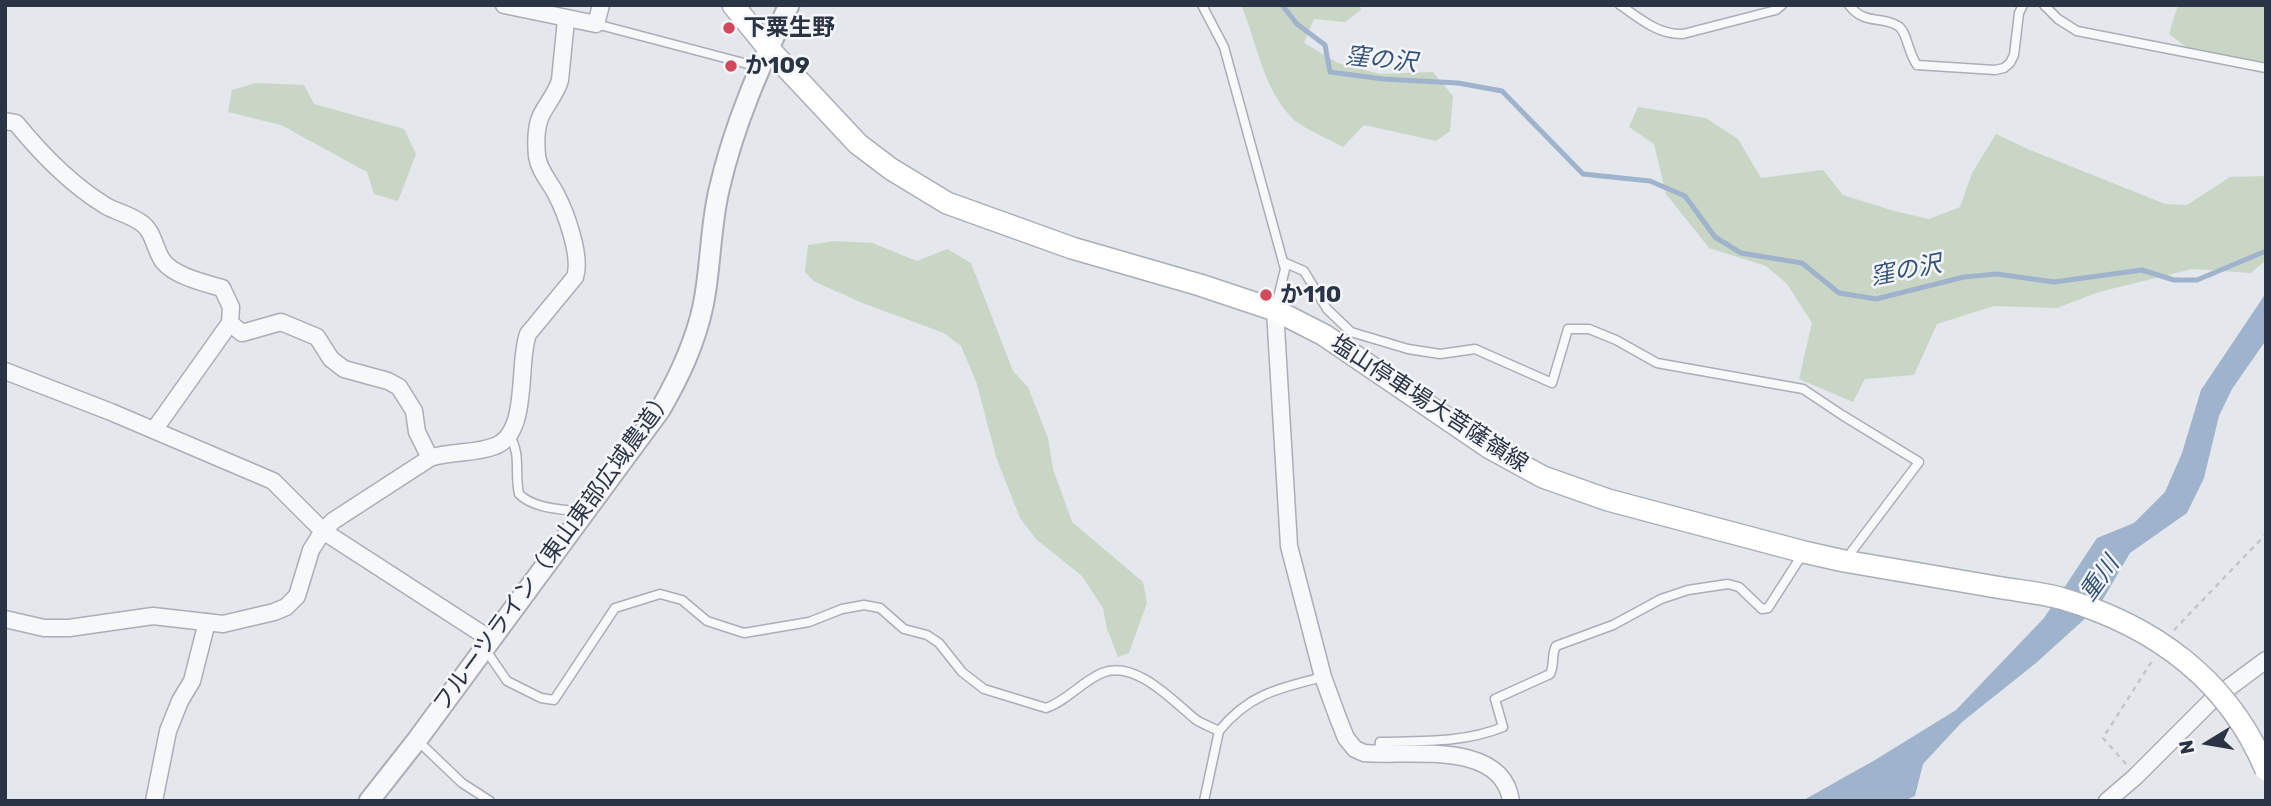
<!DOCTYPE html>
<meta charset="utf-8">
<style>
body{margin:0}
#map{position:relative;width:2271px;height:806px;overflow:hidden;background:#e4e7ec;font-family:Rubik,sans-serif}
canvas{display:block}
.frame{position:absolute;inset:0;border:7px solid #2b3445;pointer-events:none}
.north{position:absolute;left:2173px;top:708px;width:70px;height:70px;-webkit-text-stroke:5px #f4f6f9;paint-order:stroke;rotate:259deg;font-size:19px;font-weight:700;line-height:28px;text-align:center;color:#2b3445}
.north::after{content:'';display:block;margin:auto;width:24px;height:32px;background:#2b3445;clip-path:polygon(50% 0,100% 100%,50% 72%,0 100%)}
</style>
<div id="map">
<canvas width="2271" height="806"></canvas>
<div class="frame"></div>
<div class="north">N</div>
</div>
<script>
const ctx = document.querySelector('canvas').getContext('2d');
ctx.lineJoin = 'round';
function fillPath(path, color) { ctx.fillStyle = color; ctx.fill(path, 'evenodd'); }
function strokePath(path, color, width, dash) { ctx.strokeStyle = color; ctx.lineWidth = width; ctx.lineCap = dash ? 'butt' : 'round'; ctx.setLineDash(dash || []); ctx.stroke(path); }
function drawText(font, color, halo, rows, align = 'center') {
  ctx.font = font + ' Rubik,"Noto Sans JP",sans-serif'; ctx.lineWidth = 5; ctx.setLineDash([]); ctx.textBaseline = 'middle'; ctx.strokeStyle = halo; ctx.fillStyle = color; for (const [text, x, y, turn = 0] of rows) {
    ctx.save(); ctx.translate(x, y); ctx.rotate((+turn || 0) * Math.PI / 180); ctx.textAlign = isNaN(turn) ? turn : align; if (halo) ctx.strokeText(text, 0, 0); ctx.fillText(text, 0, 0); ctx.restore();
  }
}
const green = new Path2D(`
 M1241 5H1360L1361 10 1345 22 1314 19 1304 43 1338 63 1380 74 1433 72 1453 96 1450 131 1436 141 1364 125 1343 147C1329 139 1299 127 1290 116 1262 85 1257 42 1241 5Z
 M2178 5H2266V71L2205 61 2169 34Z
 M256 83 304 85 314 104 404 129 416 154 398 201 374 194 367 172 281 125 228 112 232 90Z
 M1638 107 1706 118 1738 139 1761 178 1823 170 1843 195 1894 211 1929 219 1960 207 1972 173 1996 134 2030 150 2165 204 2187 205 2230 177 2266 176V260L2251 273 2192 269 2099 292 2057 308 1994 306 1937 324 1914 375 1865 379 1853 402 1799 379 1812 323 1787 284 1766 266 1709 248 1666 194 1654 144 1629 127Z
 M834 241 872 243 917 261 947 249 971 263 1013 371 1028 387 1048 438 1053 469 1072 522 1143 582 1147 603 1129 653 1118 657 1107 629 1103 608 1082 576 1036 539 1020 518 996 457 977 384 961 346 944 333 865 304 815 282 805 272 808 245Z`);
const water = new Path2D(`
 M2266 293V337L2264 343 2232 389 2219 416 2204 478 2187 513 2130 553 2099 606 2036 663 1962 722 1923 764 1915 796 1904 801H1802L1875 760 1956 710 2044 618 2097 538 2134 523 2165 492 2182 453 2201 390Z`);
const stream = new Path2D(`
 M1282 5 1297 24 1325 45 1330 72 1383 79 1458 83 1502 91 1583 174 1650 181 1685 196 1715 237 1741 253 1802 263 1839 293 1876 299 1964 277 1997 274 2054 282 2142 270 2174 280H2197L2266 251`);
const path = new Path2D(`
 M2174 630 2266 534
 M2126 764 2103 738 2152 661`);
const service = new Path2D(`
 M1202 5 1224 47 1285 269 1275 310
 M1620 5C1641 19 1658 35 1683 34L1776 10 1782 5
 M1849 5C1865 26 1881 15 1898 26 1907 31 1908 53 1917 65L1995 70 2004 68 2010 63 2014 55 2019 13 2023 5
 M2044 5 2058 19 2077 31 2266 68
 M596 24 759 67
 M1283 262 1304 271 1327 309 1351 332 1408 349 1440 354 1475 349 1552 383 1568 329H1589L1616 340 1657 363 1803 389 1842 415 1919 462 1846 559
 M509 434C522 456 514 471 519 494 534 509 562 509 582 512
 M485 649 507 681 541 698 554 700 615 608 660 594 682 600 707 621 744 633 809 622 842 609 864 605 880 608 904 629 927 635 939 643 962 672 984 689 1046 708C1067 701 1081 682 1102 673 1134 659 1172 700 1195 719 1202 724 1211 727 1219 731 1249 694 1279 688 1323 677
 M417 740 462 783 490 801
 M1379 754 1380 742C1422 741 1464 743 1503 727L1495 699 1550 674C1555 664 1551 655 1556 646L1613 625 1661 599 1688 590 1728 584 1739 587 1762 609 1768 608 1802 555
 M1204 801 1219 731`);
const minor = new Path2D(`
 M504 5 596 24 601 5
 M5 121 16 123C42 155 70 184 106 206 117 212 130 215 140 222 153 230 154 246 161 258 170 275 204 283 222 288L231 307 230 323 242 333 281 322 317 337 331 359 344 369 388 381 399 387 414 411 417 432 430 458
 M1275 310 1289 546 1323 677 1338 718 1346 738 1355 749 1364 753C1408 757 1502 739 1511 801
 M5 371 111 412 273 481 323 531 490 639
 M154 430 230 323
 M5 619 44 628H69L153 616 223 624 274 612 286 607 297 596 311 550 323 531 333 521 430 458C451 451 475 454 495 446 530 433 517 363 528 334L575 277C582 257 566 213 556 194 550 182 539 171 537 156 536 145 536 128 540 118 545 105 556 95 560 80L566 20
 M154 801 168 731 180 701 192 681 207 622
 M2107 801 2135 777 2212 700 2266 660`);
const tertiary = new Path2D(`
 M369 801 417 740 660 410C679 377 695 344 703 306 711 268 710 228 719 190 734 124 760 66 789 5`);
const secondary = new Path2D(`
 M733 5 768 48 858 144 891 169 947 203 1072 248 1200 285 1275 310 1324 335 1490 448 1543 477 1608 500 1804 552 1844 561 2002 588`);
const secondaryBridge = new Path2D(`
 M2002 588C2021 591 2041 593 2060 598 2153 625 2228 679 2266 770`);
const markers = [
 [729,28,7,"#d1495b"],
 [731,66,7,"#d1495b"],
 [1266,295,7,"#d1495b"]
];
const poiNames = [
 ["下粟生野",743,28],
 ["か109",745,66],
 ["か110",1280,295]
];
const streetNames = [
 ["塩山停車場大菩薩嶺線",1429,404,33],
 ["フルーツライン（東山東部広域農道）",554,551,-54]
];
const waterNames = [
 ["窪の沢",1381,60,6],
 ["窪の沢",1906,271,-11],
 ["重川",2100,579,-54]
];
fillPath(green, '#c9d6c5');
fillPath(water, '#9fb4cc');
strokePath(stream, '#9fb4cc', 5);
strokePath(service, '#a9aeb7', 11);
strokePath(minor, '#a9aeb7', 19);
strokePath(tertiary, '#a9aeb7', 23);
strokePath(secondary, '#a9aeb7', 24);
strokePath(path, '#c2c5cb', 2.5, [5, 5]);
strokePath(service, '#f7f8fa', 8);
strokePath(minor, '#f7f8fa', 16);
strokePath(tertiary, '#f7f8fa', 19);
strokePath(secondary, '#fff', 21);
strokePath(secondaryBridge, '#a9aeb7', 24, []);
strokePath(secondaryBridge, '#fff', 21);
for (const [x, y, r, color] of markers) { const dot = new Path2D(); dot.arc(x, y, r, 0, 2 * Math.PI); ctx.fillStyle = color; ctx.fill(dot); strokePath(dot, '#f4f6f9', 2.5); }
drawText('bold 23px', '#2b3445', '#f4f6f9', poiNames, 'left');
drawText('23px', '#2b3445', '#f4f6f9', streetNames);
drawText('italic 24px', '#34527a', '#f4f6f9', waterNames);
</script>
